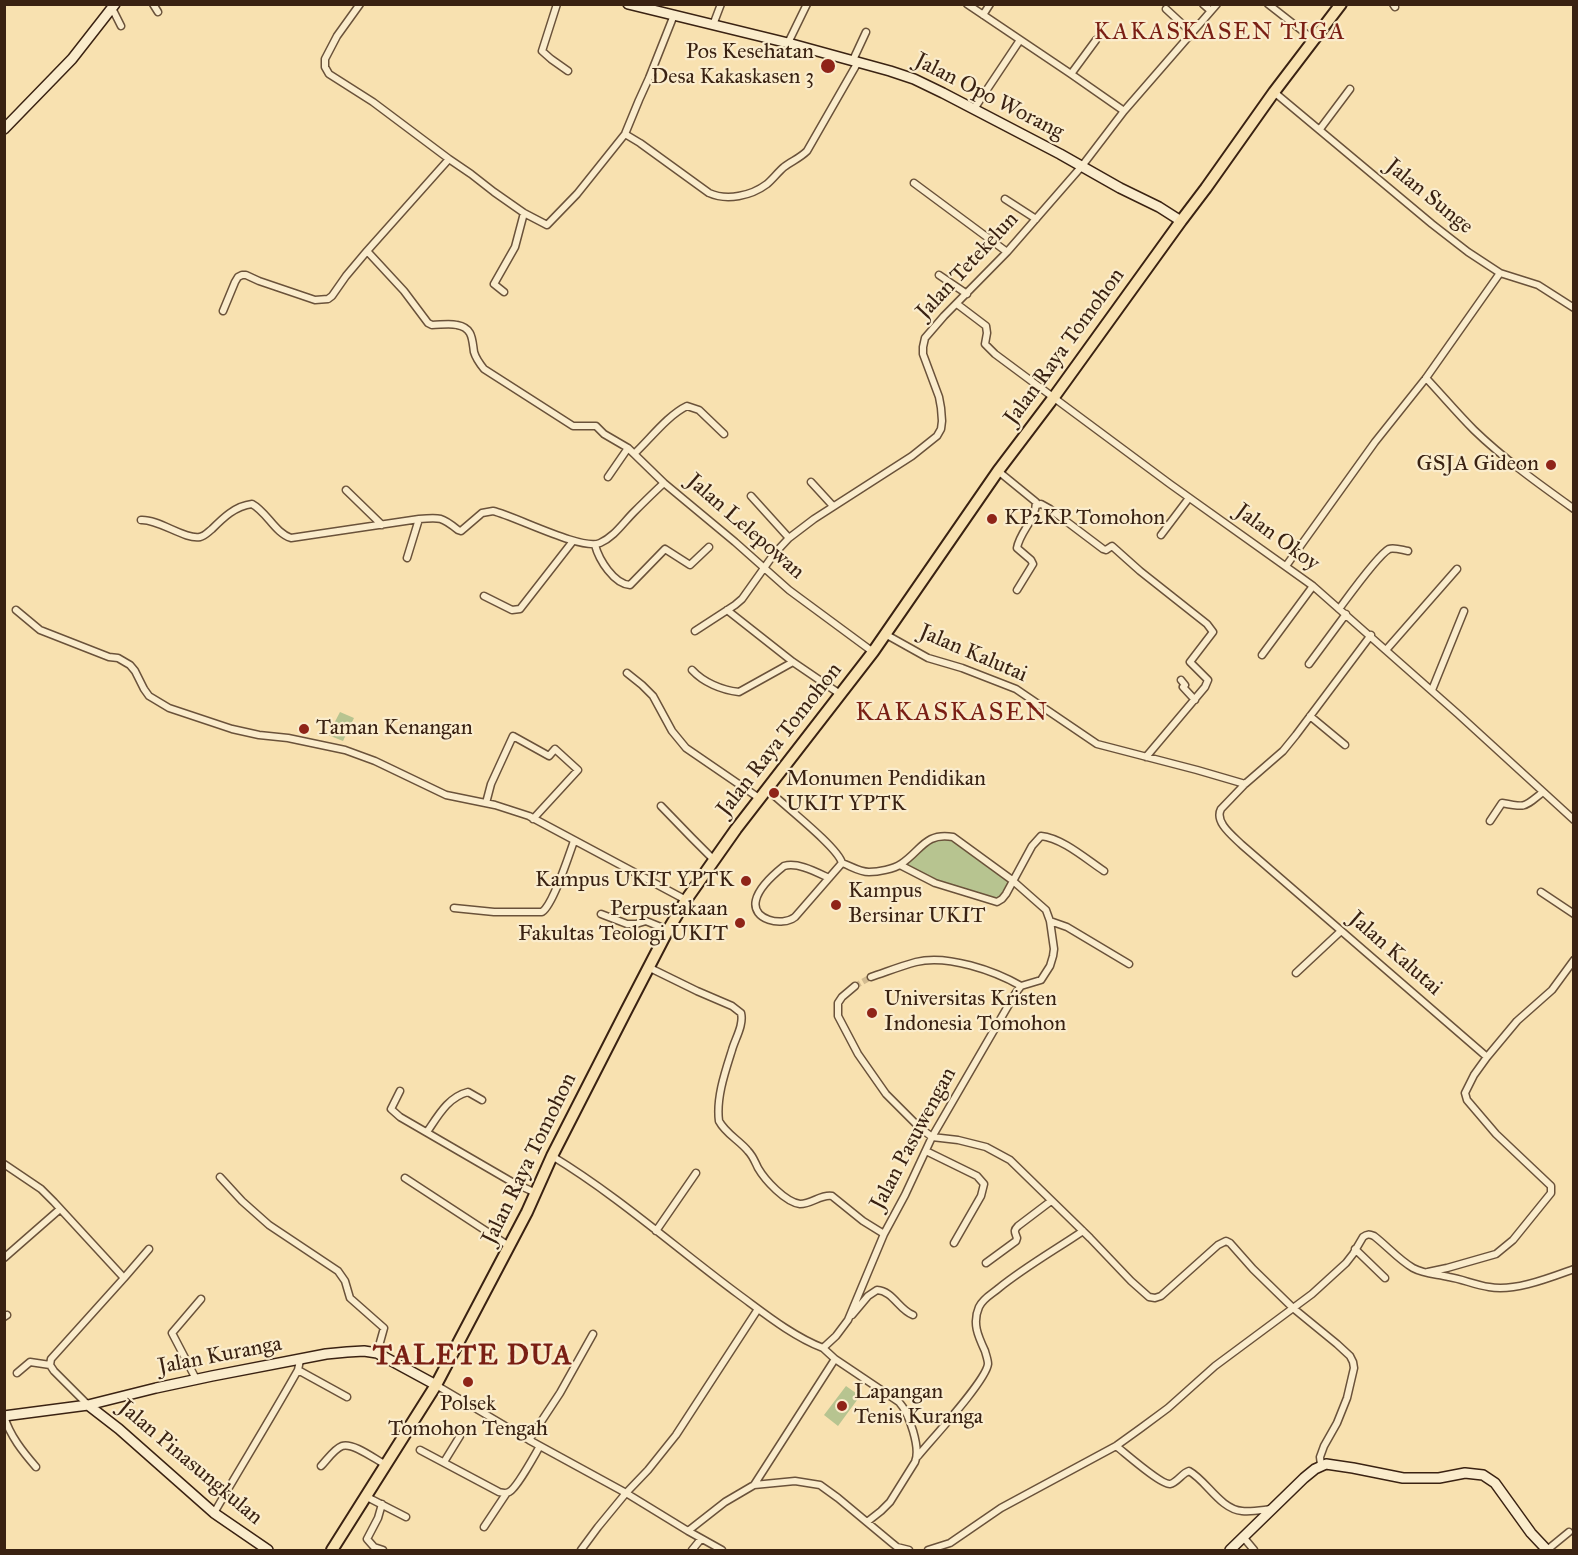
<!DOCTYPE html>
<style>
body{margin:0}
#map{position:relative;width:1578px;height:1555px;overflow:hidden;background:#f8e1b0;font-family:"IM FELL Great Primer",serif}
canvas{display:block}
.frame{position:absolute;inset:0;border:6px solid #3a2212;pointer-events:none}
</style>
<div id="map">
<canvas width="1578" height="1555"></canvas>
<div class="frame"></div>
</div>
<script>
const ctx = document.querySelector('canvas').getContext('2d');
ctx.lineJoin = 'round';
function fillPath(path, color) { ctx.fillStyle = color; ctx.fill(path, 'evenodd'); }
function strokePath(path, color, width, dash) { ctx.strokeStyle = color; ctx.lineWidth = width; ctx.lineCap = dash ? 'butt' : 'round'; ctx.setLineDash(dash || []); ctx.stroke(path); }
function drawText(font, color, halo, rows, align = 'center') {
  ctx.font = font + ' "IM FELL Great Primer",serif'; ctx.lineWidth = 4.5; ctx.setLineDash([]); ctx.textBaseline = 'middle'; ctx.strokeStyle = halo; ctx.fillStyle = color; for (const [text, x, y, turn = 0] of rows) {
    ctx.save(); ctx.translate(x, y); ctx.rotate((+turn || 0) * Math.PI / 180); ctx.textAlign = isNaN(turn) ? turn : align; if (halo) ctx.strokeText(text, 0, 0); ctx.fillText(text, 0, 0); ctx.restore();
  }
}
const green = new Path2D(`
 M340 712 354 718 343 741 328 735Z
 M953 837 1012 880 997 902 935 883 900 865 925 842Z
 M846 1386 860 1396 838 1426 824 1415Z`);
const streetTunnel = new Path2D(`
 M855 986 871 977`);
const street = new Path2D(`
 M153 4 158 12
 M360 4 337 36 325 59V67L329 74 373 102 449 159 471 174 494 192 524 213 547 225 577 194 625 134 639 100 649 78 674 15
 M557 4 542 51 551 59 568 71
 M967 4 1071 74 1124 111
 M1203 4 1211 11
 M1268 4 1314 40
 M1393 4 1395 7
 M112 8 121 26
 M1166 9 1192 33
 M983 15 990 4
 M713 25 721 4
 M788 43 807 4
 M853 60 866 32
 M1071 74 1096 40
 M1274 92 1432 224 1468 252 1500 273 1538 285 1574 308
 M974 109 1020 40
 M1320 129 1350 89
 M625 134 640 143 709 193C727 201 751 196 767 184 773 179 778 172 784 167 792 161 800 158 807 151L858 62
 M914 183 1007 252
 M1005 199 1036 219
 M367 251 404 291 428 323 432 325C440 325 449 323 457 325 473 328 472 339 474 352 476 359 480 364 484 369L573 426H596L604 434 628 448 664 483 735 542 789 590 873 652
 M939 275 967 294
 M504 292 494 284 515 247 524 213
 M957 304 986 326 987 333 985 344 995 354 1170 484 1313 586 1458 714 1574 820
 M223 311 235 282 238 277 242 275H246L259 281 315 300 328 299 332 296 346 276 367 251 449 159
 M1426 378C1442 395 1457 413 1474 430 1504 459 1539 484 1574 509
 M634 454C650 439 668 415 687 406L699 410 724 434
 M998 471 1036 502C1036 520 1020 531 1017 548L1031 560 1033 564 1017 590
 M608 477 628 448
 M811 482 833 506
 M346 490 382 525
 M751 496 789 538
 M1037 505 1041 504 1050 509 1103 549 1106 550 1112 546 1140 571 1207 624 1213 632 1190 662 1208 680 1205 687 1146 757
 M141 520C159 519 185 540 200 537 205 536 208 532 212 529 223 518 235 506 252 504 267 512 275 533 291 538L419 519C440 517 442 517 458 530L461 531 482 513 493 511C515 516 582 551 600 543 614 537 623 523 634 512 644 502 654 492 664 483
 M1161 535 1189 498
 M595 545C599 560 614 584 630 585L665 549 690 565 709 547
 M407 558 419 519
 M1286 566 1375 442 1426 378 1500 273
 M484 596 512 610 520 609 573 541
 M1339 609C1348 597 1378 555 1389 549 1394 547 1402 550 1408 551
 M16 610 40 630 109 657 118 658 130 665 135 671 144 689 149 696 169 708 232 729 259 735 288 738 345 750 375 761 446 795 495 805 529 816 686 900
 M727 610 793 662 840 694
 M695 631 735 605 742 599 774 554 789 538 814 519 912 456 937 436 941 429 942 421 941 408 939 397 923 354V347L925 338 944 316 1007 252 1082 166 1124 111 1217 4
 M885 634 928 658 962 668 1016 689 1097 744 1197 770 1245 784
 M1371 635 1296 735 1283 751 1245 784 1221 809C1214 822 1233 836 1242 845L1487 1057
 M1386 650 1457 569
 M1262 655 1313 586
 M1309 664 1346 614
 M692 670C703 682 721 690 739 692L793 662
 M627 673 642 685 653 696 672 731 686 748 759 798
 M1181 680 1185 685 1183 687 1195 700
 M1432 690 1464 611
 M1310 716 1345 745
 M486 803 491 784 513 736 549 756 555 749 578 770 533 819
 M661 806 692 838 714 860
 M1490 821 1502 803C1527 808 1524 807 1543 792
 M900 865 935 883 997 902 1002 899 1006 894 1032 846 1041 836C1062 838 1086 859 1104 871
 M829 878C816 872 798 862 784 866 774 874 759 887 756 900 751 920 782 927 795 917L842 863
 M1541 892 1574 914
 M454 908 494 912H542C553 905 569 855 574 841
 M601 914 627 924H636L646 921 668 930
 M1050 921 1067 927 1129 964
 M648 967 697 991 732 1006 741 1013C744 1025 735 1039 732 1050 725 1072 716 1098 719 1121 726 1134 739 1140 748 1151 753 1156 755 1162 758 1168 765 1180 785 1202 800 1204 812 1204 821 1194 832 1196L863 1221 884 1234
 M1296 973 1341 931
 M871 977C886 972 901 966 916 962 947 954 995 971 1021 986
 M855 986 842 997 838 1003V1016L858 1054 886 1094 919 1127 932 1137 958 1140 986 1147 1010 1160 1090 1238 1131 1281 1149 1297 1155 1298 1161 1296 1218 1245 1226 1241 1230 1243 1253 1269 1293 1308 1337 1344 1350 1356 1353 1362 1354 1368 1347 1398 1337 1423 1324 1446 1320 1457 1321 1465
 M400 1091 391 1109 400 1117 512 1182 536 1193
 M427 1132C438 1116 448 1097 468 1092L482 1100
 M926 1151 977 1176 984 1184 981 1196 954 1243
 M552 1156C618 1196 676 1248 738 1294 764 1313 792 1336 823 1348L836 1336 848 1320 884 1234 905 1195 932 1137 1015 994 1021 986 1041 980 1050 966 1053 956 1054 949 1050 921 1046 910 1012 880 953 837C925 832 921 851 901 864 894 869 878 872 869 872 859 872 851 866 842 863 838 847 782 804 767 789
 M4 1164 41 1189 54 1202 124 1278 51 1359 50 1365 54 1371 88 1405
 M220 1177 242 1201 269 1225 338 1271 345 1281 350 1298 384 1328 377 1353
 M405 1178 509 1246
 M656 1231 696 1173
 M1355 1249 1385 1278
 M4 1258 60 1209
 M986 1263 1016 1241 1017 1238C1015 1232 1013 1231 1018 1226L1051 1201
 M1428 1272 1447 1268 1496 1254 1513 1240 1551 1193V1186L1496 1134 1467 1100 1465 1093 1474 1075 1487 1057 1517 1021 1552 990 1574 960
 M124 1278 149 1249
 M852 1315 868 1296 877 1290C893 1291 899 1310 913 1315
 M4 1317 7 1315
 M835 1359 899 1402C909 1413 921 1448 915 1462L890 1502 881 1511 867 1522
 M298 1370 347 1397
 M17 1373 30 1362 50 1365
 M196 1379 172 1333 201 1299
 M436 1385 529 1440 626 1493 688 1531 725 1502 754 1485 835 1359 823 1348
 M4 1416C10 1436 23 1452 36 1467
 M529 1440 560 1393 593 1334
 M1116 1446C1124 1452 1161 1485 1170 1484 1177 1483 1182 1473 1189 1471 1207 1481 1220 1509 1242 1511 1252 1512 1262 1510 1272 1509
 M420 1450 499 1492C503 1493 505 1494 509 1492 517 1488 534 1456 540 1446
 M918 1456C931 1440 986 1381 988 1364 988 1360 986 1355 985 1351 978 1336 972 1323 979 1307 983 1298 992 1294 999 1288 1025 1267 1055 1250 1083 1231
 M444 1462 460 1436
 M321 1466C327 1460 334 1449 342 1446 353 1442 376 1460 386 1465
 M754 1485 795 1481 820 1485 838 1498 892 1543 897 1547 909 1550
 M367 1497 406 1517
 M382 1504 378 1518 367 1539 374 1547 383 1550
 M214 1513C240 1468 268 1423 294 1377L298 1370 300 1360
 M484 1527 506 1494
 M688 1531 722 1550
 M1244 1538 1254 1550
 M581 1550 598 1527 626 1493 648 1470 676 1435 758 1309
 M692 1550 701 1539
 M928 1550 950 1543 1001 1508 1116 1446 1141 1428 1168 1408 1215 1366 1312 1294 1346 1263 1353 1254 1363 1237C1367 1234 1369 1234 1374 1236 1387 1246 1399 1260 1413 1268 1424 1274 1436 1274 1449 1277 1462 1279 1475 1285 1489 1287 1514 1292 1549 1278 1574 1269
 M1547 1550 1569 1532`);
const secondary = new Path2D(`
 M628 4 788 43 890 71 914 79 943 93 1060 154 1120 188 1159 207 1181 221
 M4 129 72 59 115 4
 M88 1405 119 1429 214 1513 268 1550
 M4 1416 88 1405 156 1388 212 1376 326 1354 347 1352 364 1351 377 1353 436 1385
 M1230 1550 1304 1478 1315 1469 1326 1464 1353 1468 1403 1478H1439L1465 1473 1483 1475 1495 1483 1531 1533 1547 1550`);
const highway = new Path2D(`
 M332 1550 436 1385 527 1212 552 1156 625 1013 668 930 686 900 736 829 873 652 998 471 1054 397 1181 221 1206 188 1274 92 1341 4`);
const markers = [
 [828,66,8,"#8f2418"],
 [1551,465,6,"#8f2418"],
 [992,519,6,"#8f2418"],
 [304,729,6,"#8f2418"],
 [774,793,6,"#8f2418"],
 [746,881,6,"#8f2418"],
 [836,905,6,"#8f2418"],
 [740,923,6,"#8f2418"],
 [872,1013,6,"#8f2418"],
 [468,1382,6,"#8f2418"],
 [842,1406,6,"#8f2418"]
];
const poiNames = [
 ["Pos Kesehatan",814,53,"right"],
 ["Desa Kakaskasen 3",814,78,"right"],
 ["GSJA Gideon",1539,465,"right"],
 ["KP2KP Tomohon",1004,519],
 ["Taman Kenangan",316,729],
 ["Monumen Pendidikan",786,780],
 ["UKIT YPTK",786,805],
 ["Kampus UKIT YPTK",734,881,"right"],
 ["Kampus",848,892],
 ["Bersinar UKIT",848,917],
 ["Perpustakaan",728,910,"right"],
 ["Fakultas Teologi UKIT",728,935,"right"],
 ["Universitas Kristen",884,1000],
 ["Indonesia Tomohon",884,1025],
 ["Lapangan",854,1393],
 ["Tenis Kuranga",854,1418],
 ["Polsek",468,1405,"center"],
 ["Tomohon Tengah",468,1430,"center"]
];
const streetNames = [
 ["Jalan Opo Worang",989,97,27],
 ["Jalan Sunge",1429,197,39],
 ["Jalan Tetekelun",968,266,-47],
 ["Jalan Raya Tomohon",1065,347,-54],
 ["Jalan Lelepowan",745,527,41],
 ["Jalan Okoy",1277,538,36],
 ["Jalan Kalutai",973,654,23],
 ["Jalan Raya Tomohon",780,740,-52],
 ["Jalan Kalutai",1395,954,41],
 ["Jalan Pasuwengan",914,1139,-62],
 ["Jalan Raya Tomohon",530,1159,-64],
 ["Jalan Kuranga",220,1356,-11],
 ["Jalan Pinasungkulan",190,1463,40]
];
const neighbourhoodNames = [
 ["KAKASKASEN TIGA",1220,33]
];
const quarterNames = [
 ["KAKASKASEN",952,714]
];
const districtNames = [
 ["TALETE DUA",473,1357]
];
fillPath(green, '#b7c490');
strokePath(streetTunnel, '#d2bb90', 6, [6, 3]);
strokePath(street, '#6a523a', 9);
strokePath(secondary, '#3a2212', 12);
strokePath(highway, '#3a2212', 14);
strokePath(street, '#faeccc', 6);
strokePath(secondary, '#faeccc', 9);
strokePath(highway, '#f8e1b0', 10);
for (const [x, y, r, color] of markers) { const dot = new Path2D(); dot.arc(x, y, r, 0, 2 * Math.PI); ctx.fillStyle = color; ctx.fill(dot); strokePath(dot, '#faeccc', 2); }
drawText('22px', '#3a2212', '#faeccc', poiNames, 'left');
drawText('22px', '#3a2212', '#faeccc', streetNames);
ctx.letterSpacing = '1.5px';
drawText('24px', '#7a1f14', '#faeccc', neighbourhoodNames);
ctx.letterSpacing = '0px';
ctx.letterSpacing = '1.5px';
drawText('26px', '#7a1f14', '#faeccc', quarterNames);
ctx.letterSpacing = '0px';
ctx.letterSpacing = '1.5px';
drawText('bold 28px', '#7a1f14', '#faeccc', districtNames);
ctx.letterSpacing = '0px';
</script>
